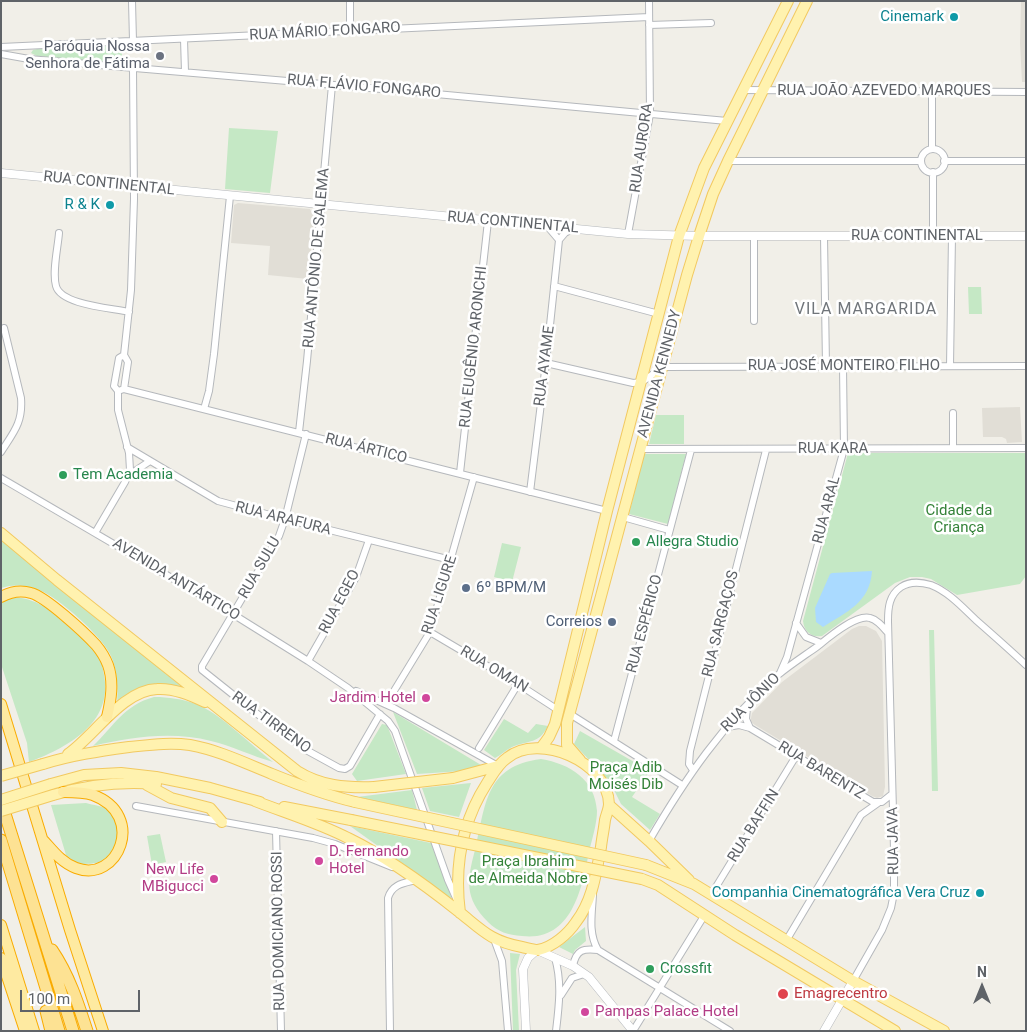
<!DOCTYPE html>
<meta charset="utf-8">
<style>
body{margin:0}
#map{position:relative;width:1027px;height:1032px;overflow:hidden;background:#f1efe8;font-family:Roboto,sans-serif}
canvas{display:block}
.frame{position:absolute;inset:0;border:2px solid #5f6368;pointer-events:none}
.north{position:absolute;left:957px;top:962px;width:50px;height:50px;-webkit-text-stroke:4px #fff;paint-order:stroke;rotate:0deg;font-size:14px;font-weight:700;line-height:20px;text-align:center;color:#5f6368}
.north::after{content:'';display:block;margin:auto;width:18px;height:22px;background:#5f6368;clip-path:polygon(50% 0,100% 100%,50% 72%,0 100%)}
.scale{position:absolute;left:20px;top:990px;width:120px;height:22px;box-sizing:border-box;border:2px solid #5f6368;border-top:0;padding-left:6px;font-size:15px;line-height:18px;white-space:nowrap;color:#5f6368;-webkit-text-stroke:4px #fff;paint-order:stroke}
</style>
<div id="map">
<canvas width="1027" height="1032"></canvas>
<div class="frame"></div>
<div class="north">N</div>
<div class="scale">100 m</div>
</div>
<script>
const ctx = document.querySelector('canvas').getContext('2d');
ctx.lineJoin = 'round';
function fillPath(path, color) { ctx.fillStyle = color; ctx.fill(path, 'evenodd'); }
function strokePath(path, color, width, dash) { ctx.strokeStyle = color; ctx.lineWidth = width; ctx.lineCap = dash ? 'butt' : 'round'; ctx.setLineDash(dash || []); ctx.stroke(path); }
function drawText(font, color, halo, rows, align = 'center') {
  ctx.font = font + ' Roboto,sans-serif'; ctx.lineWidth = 5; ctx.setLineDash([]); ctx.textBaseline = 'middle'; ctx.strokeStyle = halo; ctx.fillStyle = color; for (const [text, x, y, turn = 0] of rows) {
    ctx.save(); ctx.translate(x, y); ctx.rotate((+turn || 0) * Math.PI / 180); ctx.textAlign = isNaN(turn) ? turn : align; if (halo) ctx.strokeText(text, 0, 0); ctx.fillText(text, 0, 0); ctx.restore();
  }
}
const education = new Path2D(`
 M1021 1H1026V82H1022L1020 43Z
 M238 203 310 209 314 217 308 279 268 275 270 246 231 243 234 205Z
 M1020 407 1022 442 1007 443 1006 439 1002 437H983L982 408Z
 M859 626H866L876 631 882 641 885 787 883 796 877 798 872 796 755 725 751 722V718L752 713 782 682 852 629Z`);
const green = new Path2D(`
 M122 45V65L37 56 31 53 33 50 37 49Z
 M229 128 278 131 270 193 225 189Z
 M968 287H981L982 314H969Z
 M656 415H684V444H649Z
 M848 453H1026V576L1020 584 957 595 931 579 922 577H910L895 583 822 636C811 638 804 631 803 621Z
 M644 454H686L668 524 629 514Z
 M1 540 181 686C154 683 135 685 117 705 118 688 118 672 111 656 103 637 58 597 39 590 26 585 14 584 1 588Z
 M502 543 521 547 512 582 494 577Z
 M15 597C41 600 53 612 71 629 81 637 95 647 100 659 103 666 104 675 105 682 109 726 64 749 29 762L27 743 1 664V602L5 600Z
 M929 630H934L938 791H932Z
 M154 697C169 697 182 699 196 704 220 713 252 746 273 762 252 756 232 746 211 741 172 731 131 737 93 746 114 726 124 705 154 697Z
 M393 712 481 765 463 771 417 774Z
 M504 719 528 733 536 724 548 726C539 744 529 740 512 747 506 750 501 755 495 758L484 750Z
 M382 724 387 725 406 774 357 781 352 774Z
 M580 731 650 771 632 797 660 814 650 830 621 804 610 782 574 744Z
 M541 759C570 764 595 779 597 811 597 824 592 839 589 852 582 888 572 942 522 936 508 935 498 932 488 922 464 898 467 880 475 850 486 804 485 766 541 759Z
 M471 783 459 817 430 811 422 788Z
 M412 790 417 810 357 797Z
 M86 803C93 805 103 806 109 810 125 820 117 853 102 861 96 864 85 864 78 864L66 855 51 805Z
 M350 826 431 843 452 899Z
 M160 834 166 862 152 865 147 836Z
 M585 927 586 941 575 950 573 954 559 947Z
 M510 953 520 954 516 970 519 1031H513Z`);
const water = new Path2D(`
 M872 571C870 603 846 612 823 627L816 622 815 608 830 574 832 573Z`);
const minor = new Path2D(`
 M132 1 133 41
 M350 1V30
 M649 25 711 23
 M184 39 185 72
 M1 47 649 17
 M1 54 29 59 393 90 727 121
 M743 90 1026 92
 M932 92V149
 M921 161a12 12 0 1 1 24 0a12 12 0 1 1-24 0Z
 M728 161H921
 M944 161H1026
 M933 172V235
 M548 227 559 240
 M59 233C58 247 52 272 56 286 61 305 112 308 129 312
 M628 234 650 114 649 1
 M754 236V321
 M824 236 826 366
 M554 286 659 314
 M546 363 633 383 642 382 663 367 1026 366
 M950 366 952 236
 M124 389 607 511
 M118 391 124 389 128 362 124 355 131 290 134 199 133 68
 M204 409 209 391 214 354 230 196
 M953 413V448
 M299 432 307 361 332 85
 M306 434 285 519 279 536 202 666V670L256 713 308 751 339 768 345 769 350 766 380 714
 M127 447 218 501 285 519 451 560
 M641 449 1026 448
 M1 452C13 433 23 423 21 398L4 328
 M460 473 488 221
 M129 475 150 461
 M1 478 223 608 308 661 348 688 388 721 395 731 448 880 456 898
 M530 492 546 363 559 240 565 233 572 229
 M623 517 669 530
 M95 533 125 482 130 470 129 453 118 410V391L114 386 119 358 124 355
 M796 623 806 637 821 643
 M430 632 518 684 558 710
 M308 661 356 577 369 540
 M780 673 787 657 844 449 843 366
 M356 691 394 708 498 766
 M386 704 430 632 474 477
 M747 706 746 719 750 728
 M570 714 682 785
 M727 727 739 725 750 728 873 802H882L892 794
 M614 741 691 450
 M479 748 518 684
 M693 770 689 764 690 751 766 450
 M136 806 313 838 335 844 392 867
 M276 831 281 1031
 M649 841C685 779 723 723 778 675 790 665 804 656 818 646 829 637 856 614 870 618 878 620 883 627 888 633
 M593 895C592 914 588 933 598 950L730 1031
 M711 895 796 756
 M494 939 502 961 508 1031
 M786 941 861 815 878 803
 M555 958C562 982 559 1006 556 1031
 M573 966C576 950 583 948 598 950
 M853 981 882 930 891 908 894 893V849L888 621C888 608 889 595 901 587 910 581 921 582 931 585 949 592 963 608 977 621 993 635 1010 650 1026 665
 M561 995 572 978 584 974
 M390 1031 388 898C392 884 404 883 416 880
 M633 1031 704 916`);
const tertiary = new Path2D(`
 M1 173 628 234 699 236H1026
 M526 1031 523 969 528 958 537 950 573 966 589 977 633 1031
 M824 1031 853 981`);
const primary = new Path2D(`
 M1 533 57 580 297 771C321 786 345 788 374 787
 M541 748 549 737 555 724 607 511 679 236 704 168 788 1
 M68 754C94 736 123 690 157 689 174 688 190 695 205 702
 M580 760 567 745V723L687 275 699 236 713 194 728 161 807 1
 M43 764C72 755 100 751 129 747 149 745 169 742 190 745 218 750 245 763 272 774 299 785 326 795 355 802
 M453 778 498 766
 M51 784 84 775 121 773 156 777 210 788 260 802
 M147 785 171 798 210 808 222 822
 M53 795C87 785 121 781 156 784
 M255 801C286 813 319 823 348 838 387 857 424 884 458 911 482 930 490 941 522 947 527 948 533 950 538 950 553 947 568 934 576 922 593 900 596 873 601 847 602 838 604 829 605 820 606 815 609 809 609 804 608 762 539 732 507 758 498 764 493 774 487 783 462 822 454 867 460 913
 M609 805 649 841 689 880
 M284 807 351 820
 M646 865 694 884 853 981 944 1031
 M642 879 658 885 735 935 895 1031`);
const trunk = new Path2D(`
 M1 597C10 592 21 590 31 593 46 597 84 632 96 645 101 651 105 657 108 665 114 682 111 700 107 717
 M1 704 70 930 103 1031
 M44 841C53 851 62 863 76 868 118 884 147 815 93 795 84 792 73 792 63 792
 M1 925 34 1031
 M1 958 25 1031`);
const motorway = new Path2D(`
 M1 801 73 1031
 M1 840 59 1031
 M52 950C69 975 78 1003 87 1031
 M46 1011 51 1031`);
const primaryBridge = new Path2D(`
 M1 776 43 764
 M374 787 453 778
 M1 800 51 784
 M355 802 646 865
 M1 811 53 795
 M351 820 642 879`);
const markers = [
 [954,17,5,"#0f9aa8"],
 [160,56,5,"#6b7280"],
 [110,205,5,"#0f9aa8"],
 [63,475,5,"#2e9e5b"],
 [636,542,5,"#2e9e5b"],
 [466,588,5,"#5c6f8a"],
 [612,622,5,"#5c6f8a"],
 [426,698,5,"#d1479c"],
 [319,861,5,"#d1479c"],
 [214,879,5,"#d1479c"],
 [980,893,5,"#0f9aa8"],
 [650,969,5,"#2e9e5b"],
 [783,994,6,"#e0444e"],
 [585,1012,5,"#d1479c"]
];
const cultureNames = [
 ["Cinemark",944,17],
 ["R & K",100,205],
 ["Companhia Cinematográfica Vera Cruz",970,893]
];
const streetNames = [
 ["RUA MÁRIO FONGARO",325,32,-3],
 ["RUA FLÁVIO FONGARO",364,87,5],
 ["RUA JOÃO AZEVEDO MARQUES",884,91],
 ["RUA AURORA",642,148,-82],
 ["RUA CONTINENTAL",109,184,6],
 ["RUA CONTINENTAL",513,223,5],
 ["RUA CONTINENTAL",917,236],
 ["RUA ANTÔNIO DE SALEMA",317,258,-85],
 ["RUA EUGÊNIO ARONCHI",474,347,-84],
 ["RUA AYAME",545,366,-83],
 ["RUA JOSÉ MONTEIRO FILHO",844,366],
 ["AVENIDA KENNEDY",660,374,-75],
 ["RUA ÁRTICO",366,449,14],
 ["RUA KARA",833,449],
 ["RUA ARAL",827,510,-75],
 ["RUA ARAFURA",283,519,14],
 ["RUA SULU",260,568,-60],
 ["AVENIDA ANTÁRTICO",176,580,31],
 ["RUA LIGURE",440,595,-72],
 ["RUA EGEO",340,602,-62],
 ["RUA ESPÉRICO",645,624,-75],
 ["RUA SARGAÇOS",721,624,-76],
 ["RUA OMAN",494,670,31],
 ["RUA JÔNIO",751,703,-45],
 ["RUA TIRRENO",271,723,36],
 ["RUA BARENTZ",821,771,31],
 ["RUA BAFFIN",754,826,-58],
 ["RUA JAVA",894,841,-91],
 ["RUA DOMICIANO ROSSI",279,931,-91]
];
const worshipNames = [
 ["Paróquia Nossa",150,47],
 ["Senhora de Fátima",150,64]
];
const leisureNames = [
 ["Tem Academia",73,475],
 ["Allegra Studio",646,542],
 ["Crossfit",660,969]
];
const parkNames = [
 ["Cidade da",959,511],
 ["Criança",959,528],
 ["Praça Adib",626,768],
 ["Moisés Dib",626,785],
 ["Praça Ibrahim",528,862],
 ["de Almeida Nobre",528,879]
];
const serviceNames = [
 ["6º BPM/M",476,588],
 ["Correios",602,622,"right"]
];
const hotelNames = [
 ["Jardim Hotel",416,698],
 ["D. Fernando",329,852,"left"],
 ["Hotel",329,869,"left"],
 ["New Life",204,870],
 ["MBigucci",204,887],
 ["Pampas Palace Hotel",595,1012,"left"]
];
const healthNames = [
 ["Emagrecentro",794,994]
];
const neighbourhoodNames = [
 ["VILA MARGARIDA",866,310]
];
fillPath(education, '#e1ded6');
fillPath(green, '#c5e8c5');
fillPath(water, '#aadaff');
strokePath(minor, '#b5b8bc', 8);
strokePath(tertiary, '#b5b8bc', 9);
strokePath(primary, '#f2c960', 12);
strokePath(trunk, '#f9ab00', 12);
strokePath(motorway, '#f9ab00', 13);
strokePath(minor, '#fff', 6);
strokePath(tertiary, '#fff', 8);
strokePath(primary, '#fff2af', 10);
strokePath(trunk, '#feeaa1', 10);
strokePath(motorway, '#fde293', 11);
strokePath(primaryBridge, '#f2c960', 12, []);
strokePath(primaryBridge, '#fff2af', 10);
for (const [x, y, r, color] of markers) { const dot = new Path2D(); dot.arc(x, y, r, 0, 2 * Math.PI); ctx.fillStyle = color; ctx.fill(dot); strokePath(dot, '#fff', 2); }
drawText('15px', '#0d838f', '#fff', cultureNames, 'right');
drawText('15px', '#5f6368', '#fff', streetNames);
drawText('15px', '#5b616d', '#fff', worshipNames, 'right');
drawText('15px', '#27864d', '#fff', leisureNames, 'left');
drawText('15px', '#348238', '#fff', parkNames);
drawText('15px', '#4e5e75', '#fff', serviceNames, 'left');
drawText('15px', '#b23c85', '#fff', hotelNames, 'right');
drawText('15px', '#be3a42', '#fff', healthNames, 'left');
ctx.letterSpacing = '1px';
drawText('16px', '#70757a', '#fff', neighbourhoodNames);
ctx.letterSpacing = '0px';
</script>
